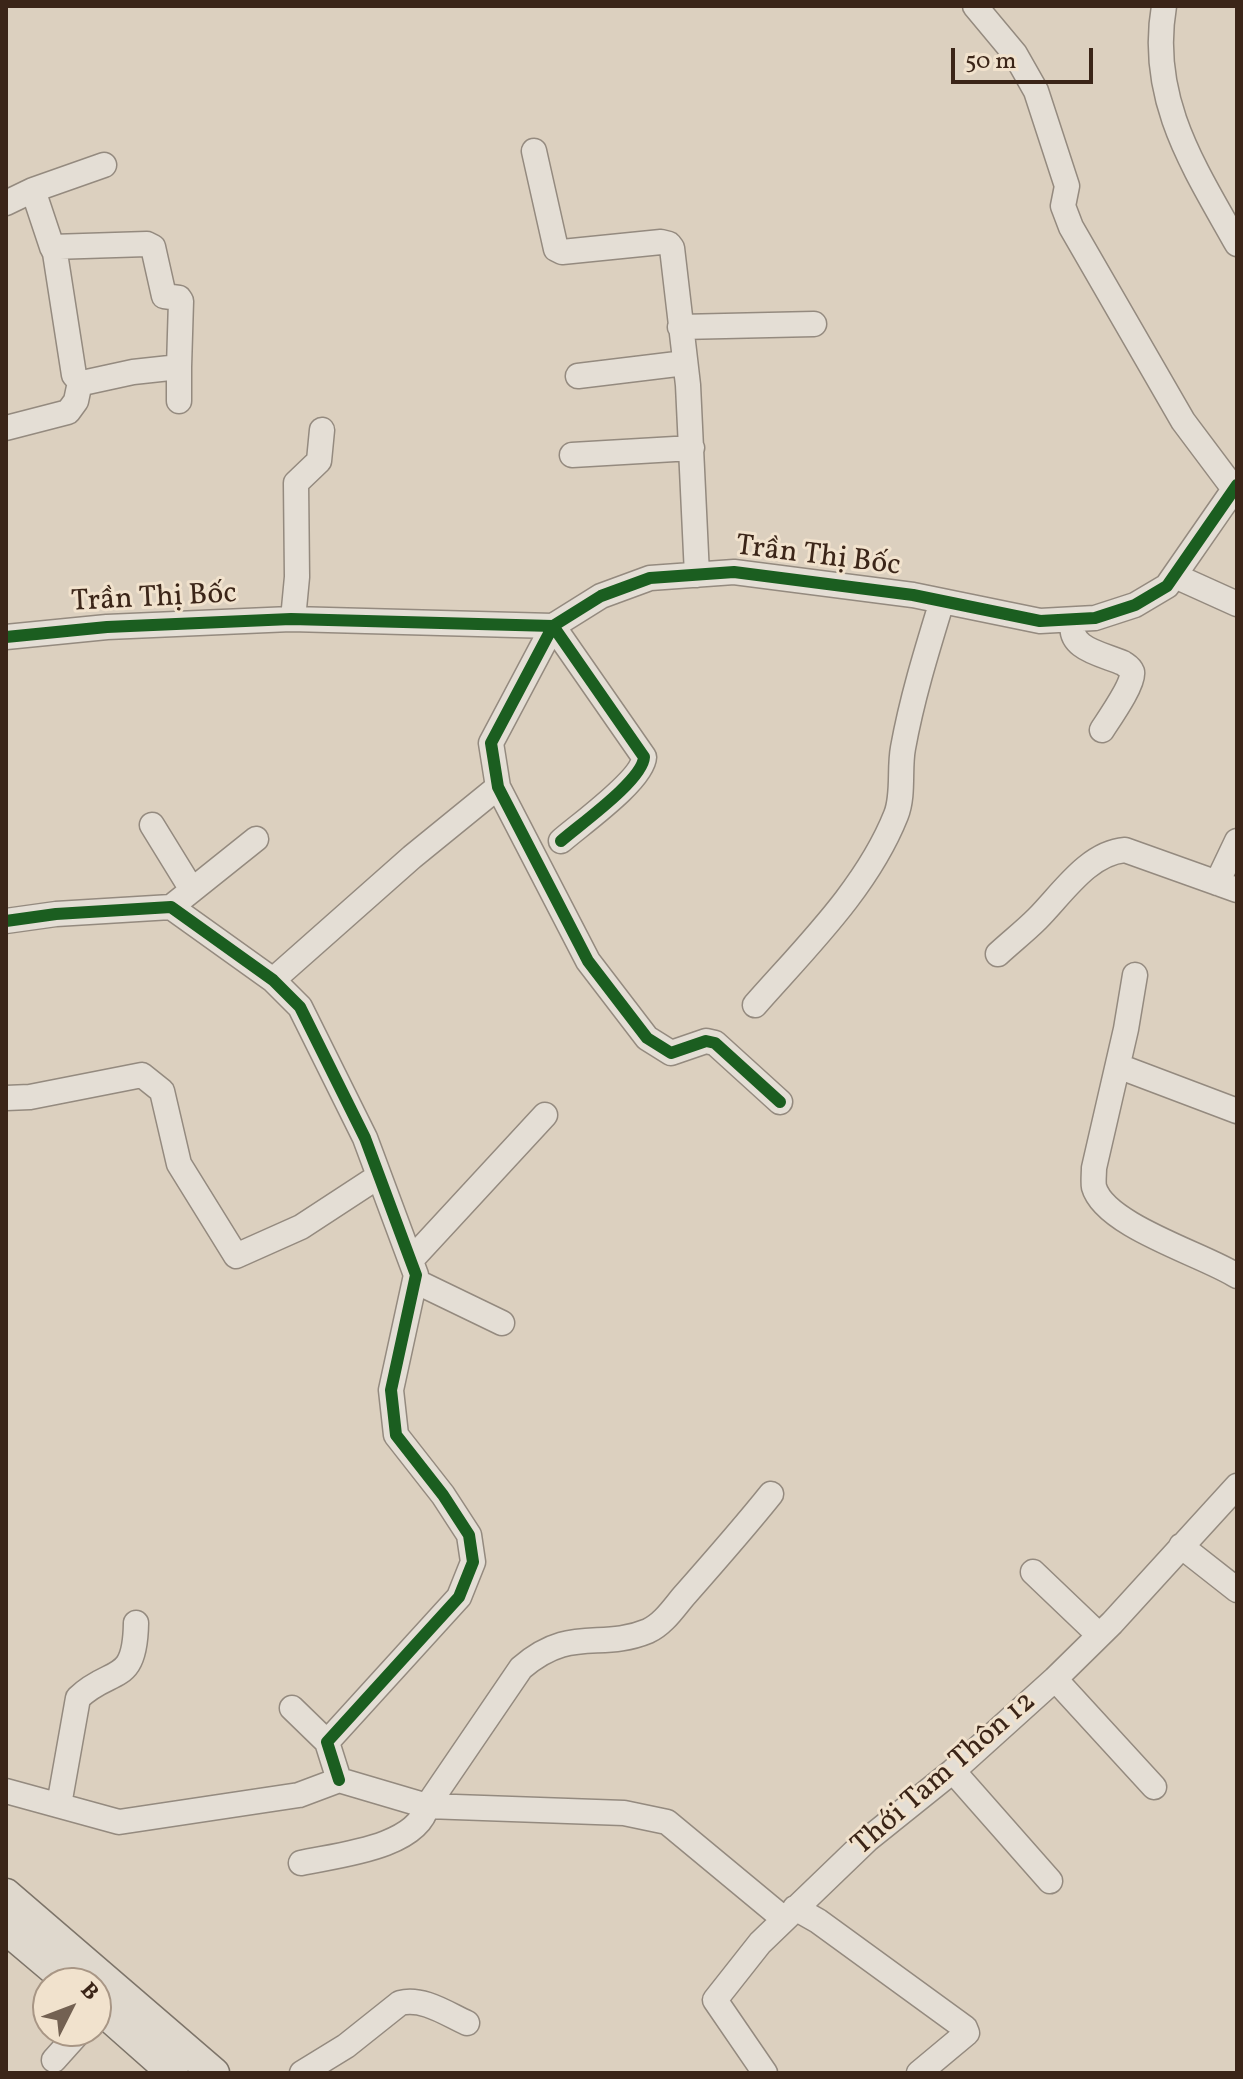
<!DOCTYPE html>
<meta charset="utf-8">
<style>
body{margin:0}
#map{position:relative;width:1243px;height:2079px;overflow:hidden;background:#dcd0bf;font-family:Vollkorn,serif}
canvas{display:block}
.frame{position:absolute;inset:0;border:8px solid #3b2518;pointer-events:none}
.north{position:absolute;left:32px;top:1967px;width:80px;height:80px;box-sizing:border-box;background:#f1e2cd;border:2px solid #a89685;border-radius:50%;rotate:48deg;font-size:22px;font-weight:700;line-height:32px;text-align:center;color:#3b2518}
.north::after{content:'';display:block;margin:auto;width:28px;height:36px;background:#736152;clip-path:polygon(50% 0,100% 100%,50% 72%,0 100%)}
.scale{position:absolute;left:951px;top:48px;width:142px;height:36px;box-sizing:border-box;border:4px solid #3b2518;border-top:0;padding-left:10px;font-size:24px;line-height:28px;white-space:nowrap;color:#3b2518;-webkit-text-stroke:6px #f1e2cd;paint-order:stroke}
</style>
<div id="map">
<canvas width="1243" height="2079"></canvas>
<div class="frame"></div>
<div class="north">B</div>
<div class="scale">50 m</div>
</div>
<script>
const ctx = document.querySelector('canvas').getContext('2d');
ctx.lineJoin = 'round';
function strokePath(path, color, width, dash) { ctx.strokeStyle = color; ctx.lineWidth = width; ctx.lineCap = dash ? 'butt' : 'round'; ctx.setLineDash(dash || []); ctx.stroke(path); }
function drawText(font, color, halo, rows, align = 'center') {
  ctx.font = font + ' Vollkorn,serif'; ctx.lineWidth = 6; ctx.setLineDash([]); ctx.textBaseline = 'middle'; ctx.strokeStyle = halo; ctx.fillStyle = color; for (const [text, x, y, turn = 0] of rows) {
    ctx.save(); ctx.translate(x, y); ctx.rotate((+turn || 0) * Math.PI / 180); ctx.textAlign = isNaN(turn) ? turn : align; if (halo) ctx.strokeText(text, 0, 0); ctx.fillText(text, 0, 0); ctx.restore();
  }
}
const minor = new Path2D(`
 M975 6 1015 54 1036 91 1067 186 1063 206 1071 227 1183 421 1234 489
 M1164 6C1148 99 1194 167 1237 244
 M534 151 556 249 562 252 661 242 669 244 672 248 688 385 697 575
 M33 190 104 165
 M6 203 33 190 52 247 55 253 74 375 80 382H87L133 372 179 367 181 301 179 298 164 296 153 247 147 244 52 247
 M680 327 814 324
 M578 376 685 363
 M179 401V367
 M6 428 68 412 76 401 80 382
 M572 455 692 448
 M1175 576 1237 604
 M293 619 297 577 296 483 319 461 322 430
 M1074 620C1065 649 1103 654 1123 663 1127 666 1130 667 1132 672 1135 682 1109 719 1102 730
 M6 637 107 627 291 619 553 626 601 596 650 578 734 572 913 595 1040 621 1095 618 1135 605 1167 586 1237 485
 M152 825 192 890
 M561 841C579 825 643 780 644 757L553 626 491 743 498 787 588 961 647 1038 671 1053 706 1041 715 1043 780 1102
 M1217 883 1237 841
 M171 907 256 839
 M6 921 56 914 171 907 273 980 300 1007 365 1138 416 1275 391 1390 396 1435 443 1495 469 1535 473 1562 459 1597 327 1742 339 1780
 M998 954C1011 942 1025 931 1037 919 1062 894 1088 853 1125 850L1237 890
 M1135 975 1126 1029 1094 1168C1094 1174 1093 1182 1094 1187 1105 1226 1205 1255 1237 1276
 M273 980 412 857 498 787
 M755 1005C806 947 867 888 896 815 904 795 899 769 903 748 912 698 927 650 942 601
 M1118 1066 1237 1111
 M6 1098 30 1097 142 1075 162 1091 179 1164 236 1256 301 1227 379 1176
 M411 1260 545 1115
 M415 1281 502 1323
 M1181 1546 1237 1590
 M1033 1572 1099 1635
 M1055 1679 1154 1787
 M292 1708 327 1742
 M953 1771 1050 1881
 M6 1791 119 1822 299 1795 339 1780 427 1806 624 1813 667 1822 784 1919
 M59 1805 78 1698C111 1666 135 1687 136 1623
 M301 1863C337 1855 417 1848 427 1806L521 1668C571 1625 600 1651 648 1631 663 1624 673 1609 683 1597 713 1563 743 1529 771 1494
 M795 1908 818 1921 965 2028 967 2033 919 2073
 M54 2060 80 2031
 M302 2073 346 2046 400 2003C423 1997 447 2014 467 2023
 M765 2073 715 2000 760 1943 867 1840 953 1771 1055 1679 1112 1623 1237 1486`);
const major = new Path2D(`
 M6 1894 214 2073
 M6 1929 70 1983
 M96 2005 173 2073`);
const cycleway = new Path2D(`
 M6 637 107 627 291 619 553 626 601 596 650 578 734 572 913 595 1040 621 1095 618 1135 605 1167 586 1237 485
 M561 841C579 825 643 780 644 757L553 626 491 743 498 787 588 961 647 1038 671 1053 706 1041 715 1043 780 1102
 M6 921 56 914 171 907 273 980 300 1007 365 1138 416 1275 391 1390 396 1435 443 1495 469 1535 473 1562 459 1597 327 1742 339 1780`);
const streetNames = [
 ["Trần Thị Bốc",818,558,7],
 ["Trần Thị Bốc",154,600,-3],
 ["Thới Tam Thôn 12",945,1775,-41]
];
strokePath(minor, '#948a7f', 27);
strokePath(major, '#7d7469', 33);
strokePath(minor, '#e4ded5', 24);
strokePath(major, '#dfd8cd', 30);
strokePath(cycleway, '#1b5e20', 12);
drawText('30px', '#3b2518', '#f1e2cd', streetNames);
</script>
